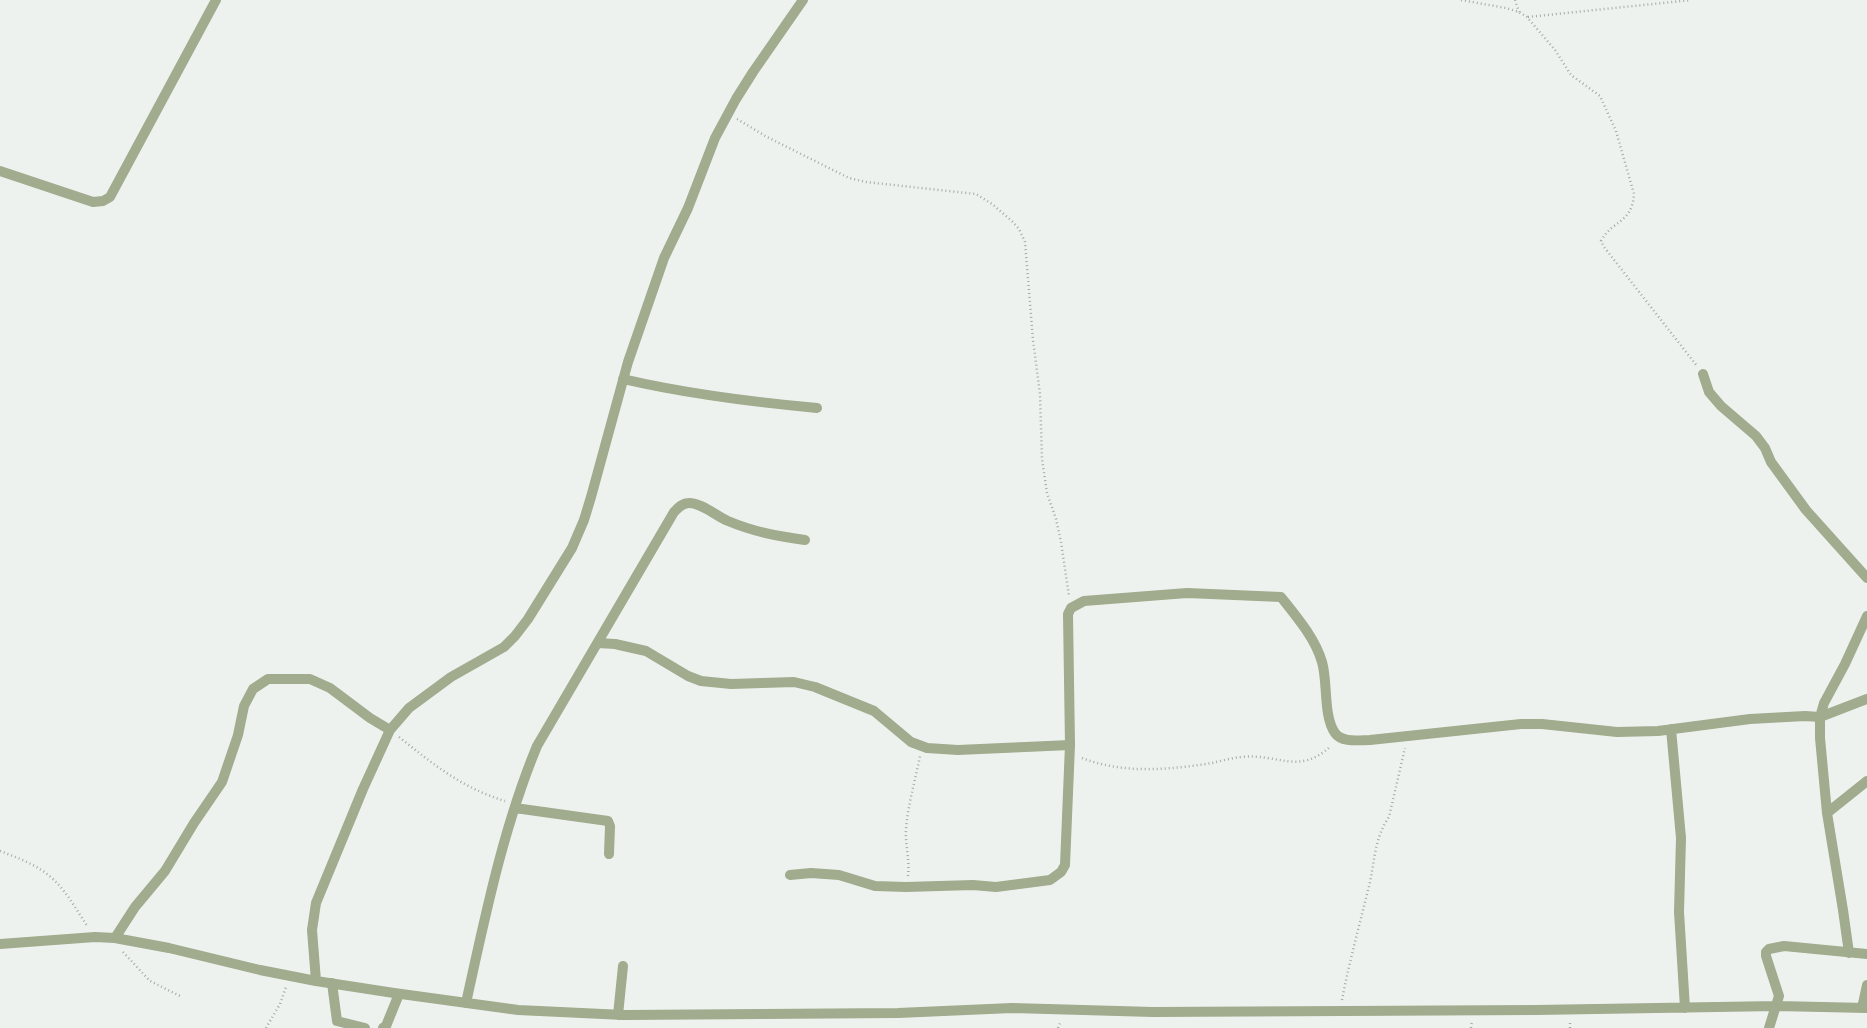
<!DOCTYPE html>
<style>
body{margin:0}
canvas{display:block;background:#eef2ee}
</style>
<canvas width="1867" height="1028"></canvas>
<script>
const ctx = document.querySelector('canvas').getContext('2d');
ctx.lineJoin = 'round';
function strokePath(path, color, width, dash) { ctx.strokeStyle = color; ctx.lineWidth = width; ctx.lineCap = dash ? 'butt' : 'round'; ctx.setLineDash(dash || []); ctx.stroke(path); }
const path = new Path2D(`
 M1461 0 1506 8 1519 12 1527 17 1555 50 1571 75 1600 96 1616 131 1634 194C1632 224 1613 219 1601 241L1604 247 1697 366
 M1515 0 1519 12
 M1528 17 1691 0
 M737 119 767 137 849 178 866 182 976 194 992 204 1012 221 1019 229 1025 242 1033 340 1040 394 1042 459 1047 493 1056 519 1061 542 1069 596
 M399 737C433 764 462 788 505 801
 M1082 758C1123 774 1169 770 1212 763 1221 761 1231 758 1241 757 1279 753 1298 776 1331 746
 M0 851C18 858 38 865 53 879 67 892 77 911 88 927
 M908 876C910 860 905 845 906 829 908 805 915 781 920 756
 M123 952 150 981 180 996
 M1342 1000C1349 963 1359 927 1368 890 1375 865 1373 840 1389 817L1405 748
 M266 1028 280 1004 286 987
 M1058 1028 1061 1021
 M1471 1028 1472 1021
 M1570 1028V1021`);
const minor = new Path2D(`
 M0 171 93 202 103 201 110 197 216 0
 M1703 374 1709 392 1721 406 1756 436 1765 448 1771 462 1806 510 1867 578
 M623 379C687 394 752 402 817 408
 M598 643 615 644 646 651 688 676 701 681 731 684 794 682 815 687 874 711 911 742 927 748 958 750 1070 745
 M1671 729 1681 838 1679 912 1685 1008
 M515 808 608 821 610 826 609 854
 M1827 813 1867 781
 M790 875 811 873 839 875 875 886 906 887 973 885 996 887 1050 880 1061 872 1065 865 1070 745 1068 614 1071 608 1084 601 1187 593 1281 597C1296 616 1315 638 1322 662 1328 682 1323 716 1335 733 1342 743 1359 740 1370 740L1521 724H1542L1617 732 1658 731 1750 719 1805 716 1820 717 1867 699
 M115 938 135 907 165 871 194 823 222 782 238 735 244 706 253 689 268 679H310L330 688 370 718 390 730
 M0 944 95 937 115 938 169 948 260 970 316 981 394 993 518 1010 624 1015 898 1013 1012 1008 1153 1012 1536 1010 1777 1006 1867 1008
 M1849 953 1843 910 1827 813 1820 738V717L1824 703 1845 664 1867 616
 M316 981 312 930 316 903 363 789 390 730 409 708 451 677 504 647 515 636 528 619 572 548 584 520 591 497 628 362 664 258 688 208 715 138 736 99 753 72 803 0
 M332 983 337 1021 365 1028
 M466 1003C485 917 503 828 537 746L674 512C678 508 682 503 689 503 702 503 716 516 728 521 754 532 777 536 805 540
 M1862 1008 1867 985
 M618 1015 623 966
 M383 1028 386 1026 399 994
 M1769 1028 1779 996 1766 956V952L1769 949 1784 946 1867 954`);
strokePath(path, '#a6aaa6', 2.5, [1, 3]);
strokePath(minor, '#a1ab8e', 10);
</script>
